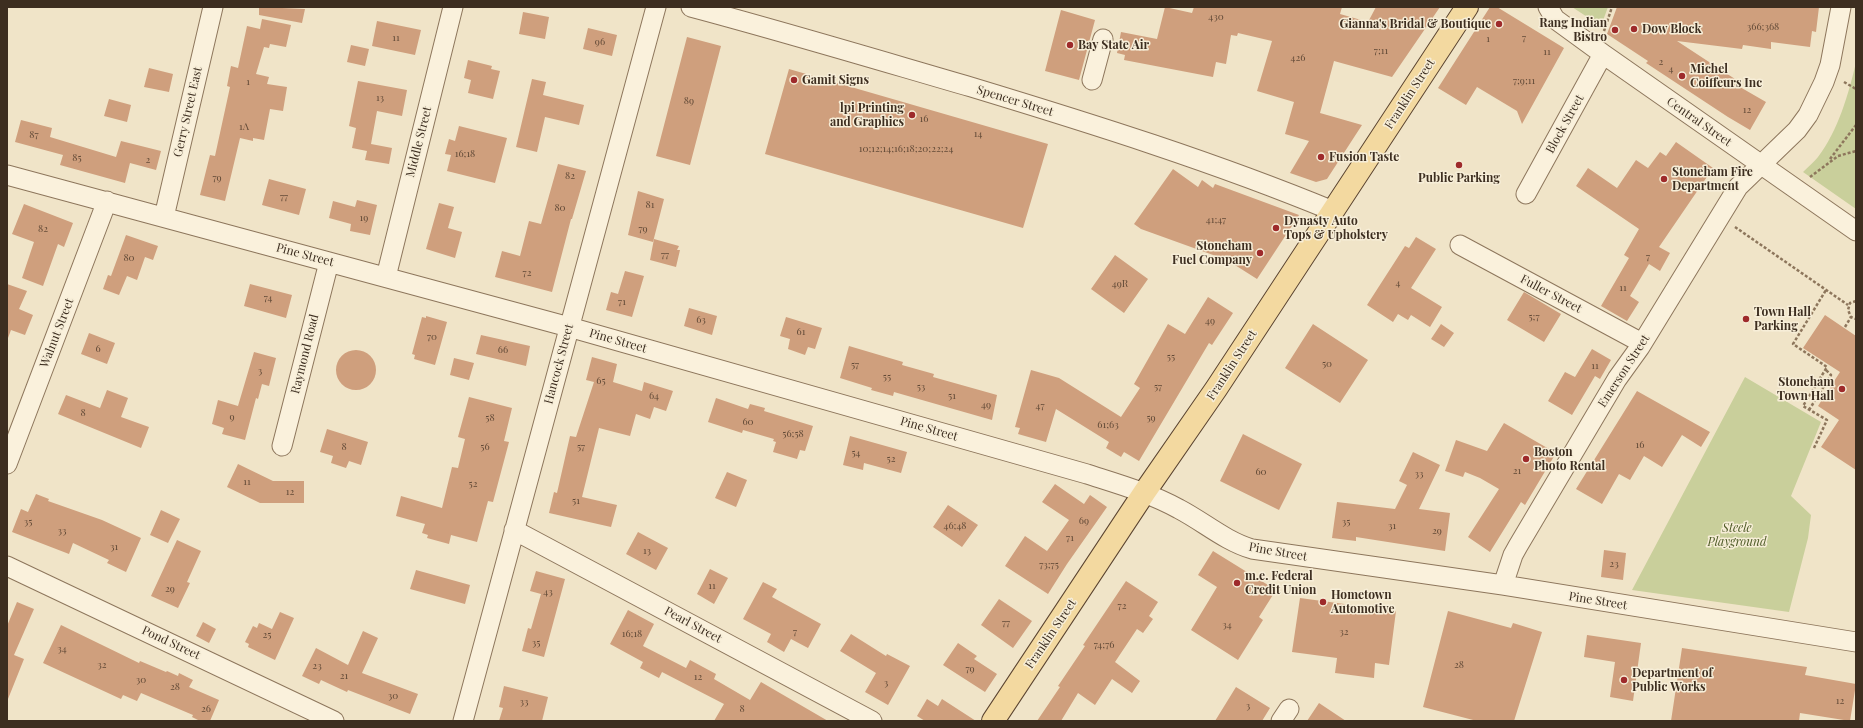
<!DOCTYPE html>
<style>
body{margin:0}
#map{position:relative;width:1863px;height:728px;overflow:hidden;background:#f0e4c8;font-family:"Playfair Display",serif}
canvas{display:block}
.frame{position:absolute;inset:0;border:8px solid #3d2e20;pointer-events:none}
</style>
<div id="map">
<canvas width="1863" height="728"></canvas>
<div class="frame"></div>
</div>
<script>
const ctx = document.querySelector('canvas').getContext('2d');
ctx.lineJoin = 'round';
function fillPath(path, color) { ctx.fillStyle = color; ctx.fill(path, 'evenodd'); }
function strokePath(path, color, width, dash) { ctx.strokeStyle = color; ctx.lineWidth = width; ctx.lineCap = dash ? 'butt' : 'round'; ctx.setLineDash(dash || []); ctx.stroke(path); }
function drawText(font, color, halo, rows, align = 'center') {
  ctx.font = font + ' "Playfair Display",serif'; ctx.lineWidth = 3; ctx.setLineDash([]); ctx.textBaseline = 'middle'; ctx.strokeStyle = halo; ctx.fillStyle = color; for (const [text, x, y, turn = 0] of rows) {
    ctx.save(); ctx.translate(x, y); ctx.rotate((+turn || 0) * Math.PI / 180); ctx.textAlign = isNaN(turn) ? turn : align; if (halo) ctx.strokeText(text, 0, 0); ctx.fillText(text, 0, 0); ctx.restore();
  }
}
const green = new Path2D(`
 M1572 7H1608L1601 26Z
 M1856 62V209L1803 172C1808 167 1814 162 1818 157 1838 131 1849 93 1856 62Z
 M1745 377 1821 422 1791 496 1811 515 1808 538 1789 612 1632 590Z`);
const building = new Path2D(`
 M259 7 305 9 302 23 259 15Z
 M1165 7 1192 13 1194 7H1342L1340 14 1368 22 1376 7H1440L1392 77 1334 61 1320 113 1362 125 1327 179 1316 182 1290 173 1309 141 1285 134 1294 102 1257 91 1272 41 1238 33 1237 36 1231 35 1226 64 1216 62 1213 77 1124 60 1125 55 1117 53 1121 32 1157 39Z
 M1490 7H1497L1564 48 1522 124 1517 111 1477 87 1466 105 1438 88Z
 M1617 7H1819L1816 32 1812 31 1810 47 1771 42V49L1743 45 1742 49 1677 41 1735 79 1733 83 1766 102 1750 130 1728 117 1646 63 1648 61 1607 34Z
 M1061 10 1095 20 1079 80 1045 71Z
 M523 12 549 17 545 39 519 34Z
 M262 19 291 25 286 47 270 44 269 48 264 47 256 74 269 77 267 84 287 87 283 111 270 109 264 140 253 138V141L240 138 225 201 200 195 210 155 215 156 230 87 227 86 231 66 238 68 247 26 260 29Z
 M377 21 421 30 415 55 372 46Z
 M588 28 617 35 612 56 583 49Z
 M687 37 721 46 690 165 656 156Z
 M351 45 369 49 365 66 347 62Z
 M468 60 492 66 491 69 500 71 493 99 468 93 471 80 464 78Z
 M149 68 173 74 169 92 144 87Z
 M789 69 1048 144 1023 228 765 154Z
 M532 79 546 82 543 95 584 105 579 125 545 117 537 152 516 147Z
 M358 81 407 90 402 116 377 111 371 144 392 148 389 164 365 160 367 151 352 148 356 128 349 126Z
 M109 99 131 105 127 122 104 116Z
 M21 120 52 128 50 137 116 157 121 141 161 151 156 170 130 163 125 183 60 165 63 155 15 142Z
 M459 126 507 138 495 183 447 171 451 155 445 154 449 139 455 141Z
 M1676 142 1713 168 1659 247 1670 253 1660 271 1649 264 1630 296 1639 302 1627 321 1601 306 1629 258 1624 255 1639 229 1576 186 1588 168 1617 188 1636 160 1648 168 1660 152 1666 156Z
 M558 164 586 171 572 219H571L552 292 495 277 502 251 520 256 529 221 541 224Z
 M1173 169 1198 187 1202 180 1213 188 1215 184 1299 215 1257 279 1227 260 1141 229 1134 224Z
 M269 179 306 189 299 215 262 205Z
 M638 191 664 199 653 242 628 235Z
 M357 200 377 205 370 235 350 231 351 224 329 218 333 201 355 207Z
 M439 203 454 207 448 228 462 232 455 258 426 249Z
 M24 204 73 223 64 247 58 244 43 286 22 278 34 242 12 234Z
 M126 235 158 246 153 260 145 257 137 280 127 276 119 295 103 289 108 275 111 276Z
 M1416 237 1436 249 1411 288 1442 307 1430 327 1411 315 1408 320 1398 314 1393 322 1367 305 1405 246 1409 248Z
 M654 239 679 246 677 250H680L676 267 650 260Z
 M1115 255 1148 279 1124 313 1091 289Z
 M625 271 644 276 632 317 606 310 611 292 618 294Z
 M7 284 27 291 19 309 33 315 25 335 11 330 8 338Z
 M250 284 292 295 286 318 244 306Z
 M1524 292 1561 314 1544 342 1507 320Z
 M1208 297 1233 313 1212 345 1209 343 1139 461 1124 452 1121 457 1106 448 1109 442 1056 409 1046 442 1018 434 1020 428 1015 427 1031 370 1059 378 1121 417 1140 388 1134 384 1168 324 1185 334Z
 M689 308 717 316 712 335 684 326Z
 M1825 315 1856 336V470L1821 447 1839 420 1818 406 1840 372 1803 348Z
 M426 316 447 322 435 365 414 359 415 355 412 354 422 317 426 318Z
 M786 317 822 328 815 349 808 347 805 355 788 349 790 339 780 336Z
 M1313 324 1368 360 1340 403 1285 368Z
 M1441 324 1454 333 1444 347 1431 339Z
 M89 333 115 343 107 364 81 354Z
 M481 335 530 346 526 366 476 354Z
 M849 346 903 362 902 365 934 374 933 377 997 395 992 420 894 392 893 396 871 390 872 388 840 378Z
 M1592 349 1611 360 1600 379 1595 376 1572 415 1548 401 1565 372 1575 377Z
 M336 370a20 20 0 1 1 40 0a20 20 0 1 1-40 0Z
 M254 352 276 358 269 386 262 384 258 399 256 398 245 440 222 434 224 428 212 424 218 400 238 406Z
 M592 357 617 364 613 382 642 391 644 382 673 391 666 411 654 407 650 419 636 414 630 436 599 428 582 497 617 505 611 527 549 513 554 492 557 493 570 436 576 437 594 382 586 380Z
 M454 358 474 363 469 380 450 375Z
 M107 390 128 398 121 417 149 427 141 448 58 414 66 395 100 408Z
 M1637 391 1710 432 1701 447 1682 435 1662 467 1644 456 1630 480 1619 474 1602 504 1576 489Z
 M469 397 512 408 504 441 509 442 493 502 488 501 477 542 451 535 449 544 427 538 428 535 422 533 425 524 396 516 401 496 442 508 452 467 458 468 465 439 458 437Z
 M716 398 748 409 750 404 765 408 764 411 813 426 805 451 800 450 797 459 773 452 776 442 773 441 774 439 743 430 742 433 708 422Z
 M1504 423 1556 453 1525 505 1521 502 1490 552 1468 537 1499 489 1480 478 1465 472 1463 477 1445 471 1456 440 1487 451Z
 M327 429 368 442 361 465 349 461 346 468 331 463 333 456 320 452Z
 M1243 434 1302 464 1279 510 1220 481Z
 M850 436 907 452 901 473 864 463 863 470 843 465Z
 M1413 452 1440 465 1419 509 1450 513 1445 551 1356 537V541L1332 538 1337 502 1395 509 1407 485 1399 481Z
 M238 464 273 481H304V503H260L227 487Z
 M727 472 747 480 736 507 715 498Z
 M1055 484 1084 504 1090 495 1107 507 1067 564 1048 594 1005 566 1025 536 1047 551 1069 520 1042 502Z
 M36 494 49 499 48 501 102 520 141 538 126 572 107 563 109 560 73 543 69 554 12 532 21 509 28 512Z
 M948 505 978 525 962 547 933 527Z
 M161 510 180 519 168 543 150 535Z
 M638 532 668 548 656 570 626 554Z
 M177 540 201 551 187 582 190 583 178 608 151 596Z
 M1604 550 1626 553 1623 580 1601 577Z
 M1213 551 1276 590 1259 617 1263 620 1238 660 1191 630 1217 587 1198 575Z
 M710 569 728 578 714 604 697 594Z
 M416 570 470 585 465 604 410 589Z
 M536 571 565 579 544 657 522 651 528 628 531 629 541 594 530 591Z
 M1126 581 1158 602 1149 616 1153 619 1143 633 1137 629 1115 662 1140 681 1132 693 1112 679 1095 705 1078 693 1061 721H1037L1060 687 1058 686 1085 646 1083 645Z
 M763 582 777 589 772 597 821 624 808 648 791 639 784 652 767 642 771 634 743 619Z
 M1300 598 1396 611 1389 665 1375 663 1374 678 1335 673 1337 658 1292 652Z
 M999 599 1032 621 1013 648 981 625Z
 M17 602 34 609 14 655 24 659 8 699 7 626Z
 M628 610 654 624 643 646 686 668 690 660 716 674 714 679 750 700 761 682 828 721H714L724 704 662 672 659 678 640 668 643 662 610 644Z
 M1448 611 1511 628 1513 623 1542 632 1514 721H1477L1423 707Z
 M280 612 294 618 275 660 248 647 249 644 245 642 253 626 257 628 259 623 272 629Z
 M203 622 216 629 209 643 196 636Z
 M61 625 139 663 140 661 166 672 167 671 178 676 179 673 193 680 189 687 219 700 210 721H200L192 717 193 715 141 693 137 701 123 695 121 699 43 663Z
 M363 631 378 638 362 673 418 694 410 714 348 690 347 692 321 680 319 684 302 676 316 648 348 665Z
 M851 634 886 656 887 654 910 666 888 705 865 692 876 673 840 651Z
 M1587 635 1641 643 1633 701 1610 697 1615 662 1584 657Z
 M958 643 977 656 974 659 997 674 985 692 943 665Z
 M1682 648 1807 667 1805 675 1856 684 1850 721 1800 713 1799 721H1671Z
 M504 686 548 697 542 721H499L503 708 499 707Z
 M1236 687 1270 708 1262 721H1215Z
 M927 699 938 706 942 699 976 721H925L917 716Z
 M1319 703 1346 721H1307Z`);
const path = new Path2D(`
 M1604 31 1612 7
 M1844 82 1856 89
 M1830 159 1856 125
 M1810 177 1838 156 1856 151
 M1735 227 1848 305
 M1856 301 1850 303 1848 310 1851 317 1856 319
 M1845 327 1851 317
 M1809 410 1831 375 1826 370
 M1814 448 1827 420 1803 406 1827 367 1793 344 1826 290`);
const minor = new Path2D(`
 M691 7C785 32 878 60 971 87 1093 124 1214 162 1333 211
 M1548 7 1555 19 1603 54 1856 231
 M1092 80 1103 39
 M7 175 569 327 1087 474C1118 484 1150 493 1179 509 1204 522 1225 541 1252 549L1503 585 1856 642
 M1526 194 1603 54
 M164 217 213 7
 M1460 245 1642 343
 M386 277 453 7
 M282 446 329 262
 M7 464 107 201
 M514 530 872 721
 M7 566 334 721
 M1503 585 1513 555 1518 546 1617 379 1640 347 1738 187 1797 130 1808 115 1824 82 1830 65 1841 7
 M463 721 656 7
 M1281 721 1289 709`);
const major = new Path2D(`
 M993 721 1144 493 1216 389 1467 7`);
const markers = [
 [1499,24,4,"#9e2a2b"],
 [1634,29,4,"#9e2a2b"],
 [1615,30,4,"#9e2a2b"],
 [1070,45,4,"#9e2a2b"],
 [1682,76,4,"#9e2a2b"],
 [794,80,4,"#9e2a2b"],
 [912,115,4,"#9e2a2b"],
 [1321,157,4,"#9e2a2b"],
 [1459,165,4,"#9e2a2b"],
 [1664,179,4,"#9e2a2b"],
 [1276,228,4,"#9e2a2b"],
 [1260,253,4,"#9e2a2b"],
 [1746,319,4,"#9e2a2b"],
 [1842,389,4,"#9e2a2b"],
 [1526,459,4,"#9e2a2b"],
 [1237,583,4,"#9e2a2b"],
 [1323,602,4,"#9e2a2b"],
 [1624,680,4,"#9e2a2b"]
];
const numberNames = [
 ["430",1216,17],
 ["366;368",1763,27],
 ["11",396,38],
 ["7",1524,38],
 ["1",1488,39],
 ["96",600,42],
 ["7;11",1381,51],
 ["11",1547,52],
 ["426",1298,58],
 ["2",1661,62],
 ["4",1671,69],
 ["7;9;11",1524,81],
 ["1",248,82],
 ["13",380,98],
 ["89",689,101],
 ["12",1747,110],
 ["16",924,119],
 ["1A",244,127],
 ["14",978,134],
 ["87",34,135],
 ["10;12;14;16;18;20;22;24",906,149],
 ["16;18",465,154],
 ["85",77,158],
 ["2",148,160],
 ["82",570,176],
 ["79",217,178],
 ["77",284,197],
 ["81",650,205],
 ["80",560,208],
 ["19",364,218],
 ["41;47",1216,220],
 ["82",43,229],
 ["79",643,229],
 ["77",665,255],
 ["7",1648,257],
 ["80",129,258],
 ["72",527,273],
 ["4",1398,283],
 ["49R",1120,284],
 ["11",1623,288],
 ["74",268,298],
 ["71",622,302],
 ["5;7",1534,317],
 ["63",701,320],
 ["49",1210,321],
 ["61",801,332],
 ["70",432,337],
 ["6",98,349],
 ["66",503,350],
 ["55",1171,357],
 ["50",1327,364],
 ["57",855,365],
 ["11",1595,366],
 ["3",260,371],
 ["55",887,377],
 ["65",601,381],
 ["53",921,387],
 ["57",1158,387],
 ["64",654,396],
 ["51",952,396],
 ["49",986,405],
 ["47",1040,406],
 ["8",83,413],
 ["9",232,417],
 ["58",490,418],
 ["59",1151,418],
 ["60",748,422],
 ["61;63",1108,425],
 ["56;58",793,434],
 ["16",1640,445],
 ["8",344,447],
 ["56",485,447],
 ["57",581,447],
 ["54",856,453],
 ["52",891,459],
 ["21",1517,471],
 ["60",1261,472],
 ["33",1419,474],
 ["11",247,482],
 ["52",473,484],
 ["12",290,492],
 ["51",576,501],
 ["69",1084,521],
 ["35",28,522],
 ["35",1346,522],
 ["46;48",955,526],
 ["31",1392,526],
 ["33",62,531],
 ["29",1437,531],
 ["71",1070,538],
 ["31",114,547],
 ["13",647,551],
 ["23",1614,564],
 ["73;75",1049,565],
 ["11",712,586],
 ["29",170,589],
 ["43",548,592],
 ["72",1122,606],
 ["77",1006,623],
 ["34",1227,625],
 ["7",795,632],
 ["32",1344,632],
 ["16;18",632,634],
 ["25",267,635],
 ["35",536,643],
 ["74;76",1104,645],
 ["34",62,649],
 ["32",102,665],
 ["28",1459,665],
 ["23",317,666],
 ["79",970,669],
 ["21",344,676],
 ["12",698,677],
 ["30",141,680],
 ["3",886,683],
 ["28",175,687],
 ["30",393,696],
 ["12",1840,701],
 ["33",524,702],
 ["3",1248,706],
 ["26",206,709],
 ["8",742,709]
];
const poiNames = [
 ["Rang Indian",1607,23,"right"],
 ["Bistro",1607,37,"right"],
 ["Gianna's Bridal & Boutique",1491,24,"right"],
 ["Dow Block",1642,29],
 ["Bay State Air",1078,45],
 ["Michel",1690,69],
 ["Coiffeurs Inc",1690,83],
 ["Gamit Signs",802,80],
 ["lpi Printing",904,108,"right"],
 ["and Graphics",904,122,"right"],
 ["Fusion Taste",1329,157],
 ["Stoneham Fire",1672,172],
 ["Department",1672,186],
 ["Public Parking",1459,178,"center"],
 ["Dynasty Auto",1284,221],
 ["Tops & Upholstery",1284,235],
 ["Stoneham",1252,246,"right"],
 ["Fuel Company",1252,260,"right"],
 ["Town Hall",1754,312],
 ["Parking",1754,326],
 ["Stoneham",1834,382,"right"],
 ["Town Hall",1834,396,"right"],
 ["Boston",1534,452],
 ["Photo Rental",1534,466],
 ["m.e. Federal",1245,576],
 ["Credit Union",1245,590],
 ["Hometown",1331,595],
 ["Automotive",1331,609],
 ["Department of",1632,673],
 ["Public Works",1632,687]
];
const streetNames = [
 ["Franklin Street",1410,94,-57],
 ["Spencer Street",1015,101,17],
 ["Gerry Street East",188,112,-77],
 ["Central Street",1699,122,35],
 ["Block Street",1565,124,-61],
 ["Middle Street",419,142,-76],
 ["Pine Street",305,255,15],
 ["Fuller Street",1551,294,28],
 ["Walnut Street",57,333,-69],
 ["Pine Street",618,341,16],
 ["Raymond Road",305,354,-76],
 ["Hancock Street",559,364,-75],
 ["Franklin Street",1232,365,-57],
 ["Emerson Street",1624,371,-57],
 ["Pine Street",929,429,16],
 ["Pine Street",1278,552,10],
 ["Pine Street",1598,601,9],
 ["Pearl Street",693,625,28],
 ["Franklin Street",1051,634,-56],
 ["Pond Street",171,643,25]
];
const parkNames = [
 ["Steele",1737,528],
 ["Playground",1737,542]
];
fillPath(green, '#c9cf9b');
fillPath(building, '#cf9f7d');
strokePath(minor, '#8d765c', 21);
strokePath(major, '#5b4430', 24);
strokePath(path, '#8d765c', 2.5, [3, 2]);
strokePath(minor, '#faf1dc', 19);
strokePath(major, '#f3d9a0', 22);
for (const [x, y, r, color] of markers) { const dot = new Path2D(); dot.arc(x, y, r, 0, 2 * Math.PI); ctx.fillStyle = color; ctx.fill(dot); strokePath(dot, '#f7eed8', 1.5); }
drawText('10px', '#624a37', null, numberNames);
drawText('bold 12px', '#3d2e20', '#f7eed8', poiNames, 'left');
drawText('12px', '#3d2e20', '#f7eed8', streetNames);
drawText('italic 12px', '#4d5a26', '#f7eed8', parkNames);
</script>
